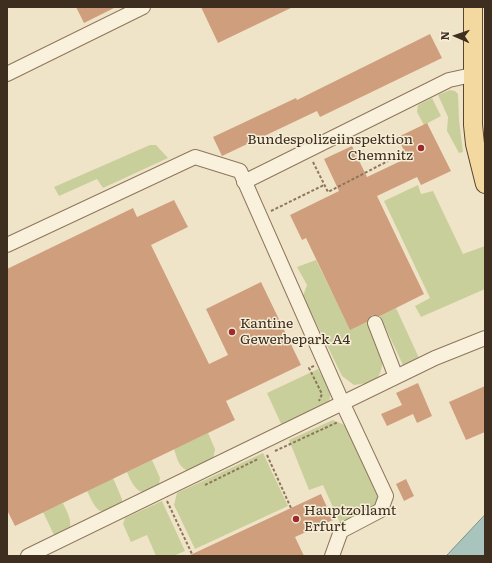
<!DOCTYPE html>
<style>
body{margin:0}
#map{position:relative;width:492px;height:563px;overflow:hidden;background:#f0e4c8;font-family:Literata,serif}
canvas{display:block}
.frame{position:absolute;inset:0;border:8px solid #3d2e20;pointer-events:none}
.north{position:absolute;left:436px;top:16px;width:40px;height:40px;-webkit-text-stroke:3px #f7eed8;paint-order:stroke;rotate:272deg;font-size:11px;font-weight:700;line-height:16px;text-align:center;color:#3d2e20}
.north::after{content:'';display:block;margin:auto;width:14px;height:18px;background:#3d2e20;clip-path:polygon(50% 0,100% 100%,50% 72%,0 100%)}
</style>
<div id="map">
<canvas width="492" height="563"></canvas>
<div class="frame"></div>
<div class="north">N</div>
</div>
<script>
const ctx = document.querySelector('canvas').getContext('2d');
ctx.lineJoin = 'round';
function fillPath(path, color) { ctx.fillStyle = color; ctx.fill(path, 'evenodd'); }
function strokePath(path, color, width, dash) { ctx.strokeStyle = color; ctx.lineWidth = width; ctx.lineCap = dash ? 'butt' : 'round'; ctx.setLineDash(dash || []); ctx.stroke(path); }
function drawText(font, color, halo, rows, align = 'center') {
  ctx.font = font + ' Literata,serif'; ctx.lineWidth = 3; ctx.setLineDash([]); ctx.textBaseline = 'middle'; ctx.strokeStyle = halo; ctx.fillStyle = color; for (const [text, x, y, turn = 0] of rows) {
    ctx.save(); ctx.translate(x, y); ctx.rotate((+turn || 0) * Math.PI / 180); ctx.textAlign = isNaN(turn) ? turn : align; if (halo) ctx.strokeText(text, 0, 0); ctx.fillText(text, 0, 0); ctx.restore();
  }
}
const green = new Path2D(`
 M450 90 455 91 458 94 459 120 463 152 459 153 447 131 448 117 438 95Z
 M432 98 441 116 424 125 417 112 418 105Z
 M150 145H156L168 158 103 188 97 179 59 196 54 187Z
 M418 185 421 194 433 191 463 254 485 246V289L421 317 415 306 430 298 384 201Z
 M316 260 350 329 368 322C378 343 391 360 375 382L354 385 342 376 303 296 307 285 297 267Z
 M396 308 419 358 403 365 380 316Z
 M318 369C322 377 332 390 330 398 327 409 293 423 283 428L267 393Z
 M333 420 347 426 379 494 375 506 340 523 323 485 309 490 289 440Z
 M208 433 215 449 213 461 192 472C179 469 178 461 174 449Z
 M263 453 288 506 195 549 174 505 177 493Z
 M152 460 160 478 159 484C142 501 134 489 127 472Z
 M113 478 122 499V506C99 517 97 512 87 491Z
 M162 501 185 551 173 556H156L147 535 131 542 123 524 125 518Z
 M63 503C67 512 73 521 69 531L59 536 54 535 43 512Z`);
const water = new Path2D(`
 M485 515V556H446L448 554Z`);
const building = new Path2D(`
 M76 7H116L84 23Z
 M201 7H293L218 43Z
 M430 34 442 58 320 117 317 111 222 156 213 137 296 98 297 100Z
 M427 123 451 171 421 185 417 177 377 196 424 294 380 316 372 315 367 322 350 330 306 238 302 240 290 215 339 191 324 159 352 146 367 177 407 158 398 137Z
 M174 200 188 227 151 245 209 364 228 355 206 309 261 282 301 365 226 401 235 420 15 526 7 510V269L133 208 137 217Z
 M418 383 432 416 417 423 413 414 387 426 381 414 402 405 396 393Z
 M485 386V432L466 440 449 402Z
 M406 479 414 496 404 501 396 484Z
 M321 494 333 520 295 537 304 556H188Z`);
const path = new Path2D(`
 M313 162 328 192 388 161
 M271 211 324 185
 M314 366 309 368 322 394 319 401
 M275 451 338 422
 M267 455 291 508
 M205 485 258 459
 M167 501 192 554`);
const minor = new Path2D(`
 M7 74 143 7
 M244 182 449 80 472 75
 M7 245 195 157 240 171 343 404 386 496 381 510 341 531 332 556
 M375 323 396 377
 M28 556 435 358 485 338`);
const major = new Path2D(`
 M473 7V125L475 144 485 184`);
const markers = [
 [421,148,4,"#9e2a2b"],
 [232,332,4,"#9e2a2b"],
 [296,519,4,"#9e2a2b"]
];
const poiNames = [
 ["Bundespolizeiinspektion",413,140,"right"],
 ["Chemnitz",413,156,"right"],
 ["Kantine",240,324],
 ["Gewerbepark A4",240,340],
 ["Hauptzollamt",304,511],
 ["Erfurt",304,527]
];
fillPath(green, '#c9cf9b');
fillPath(water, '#a9c4bc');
strokePath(water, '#6f938a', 1);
fillPath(building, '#cf9f7d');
strokePath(minor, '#8d765c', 16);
strokePath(major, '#5b4430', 20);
strokePath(path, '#8d765c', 2, [3, 2]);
strokePath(minor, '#faf1dc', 14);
strokePath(major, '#f3d9a0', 18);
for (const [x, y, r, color] of markers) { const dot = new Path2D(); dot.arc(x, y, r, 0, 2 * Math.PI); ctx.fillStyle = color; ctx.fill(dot); strokePath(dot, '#f7eed8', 1.5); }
drawText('14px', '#3d2e20', '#f7eed8', poiNames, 'left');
</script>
